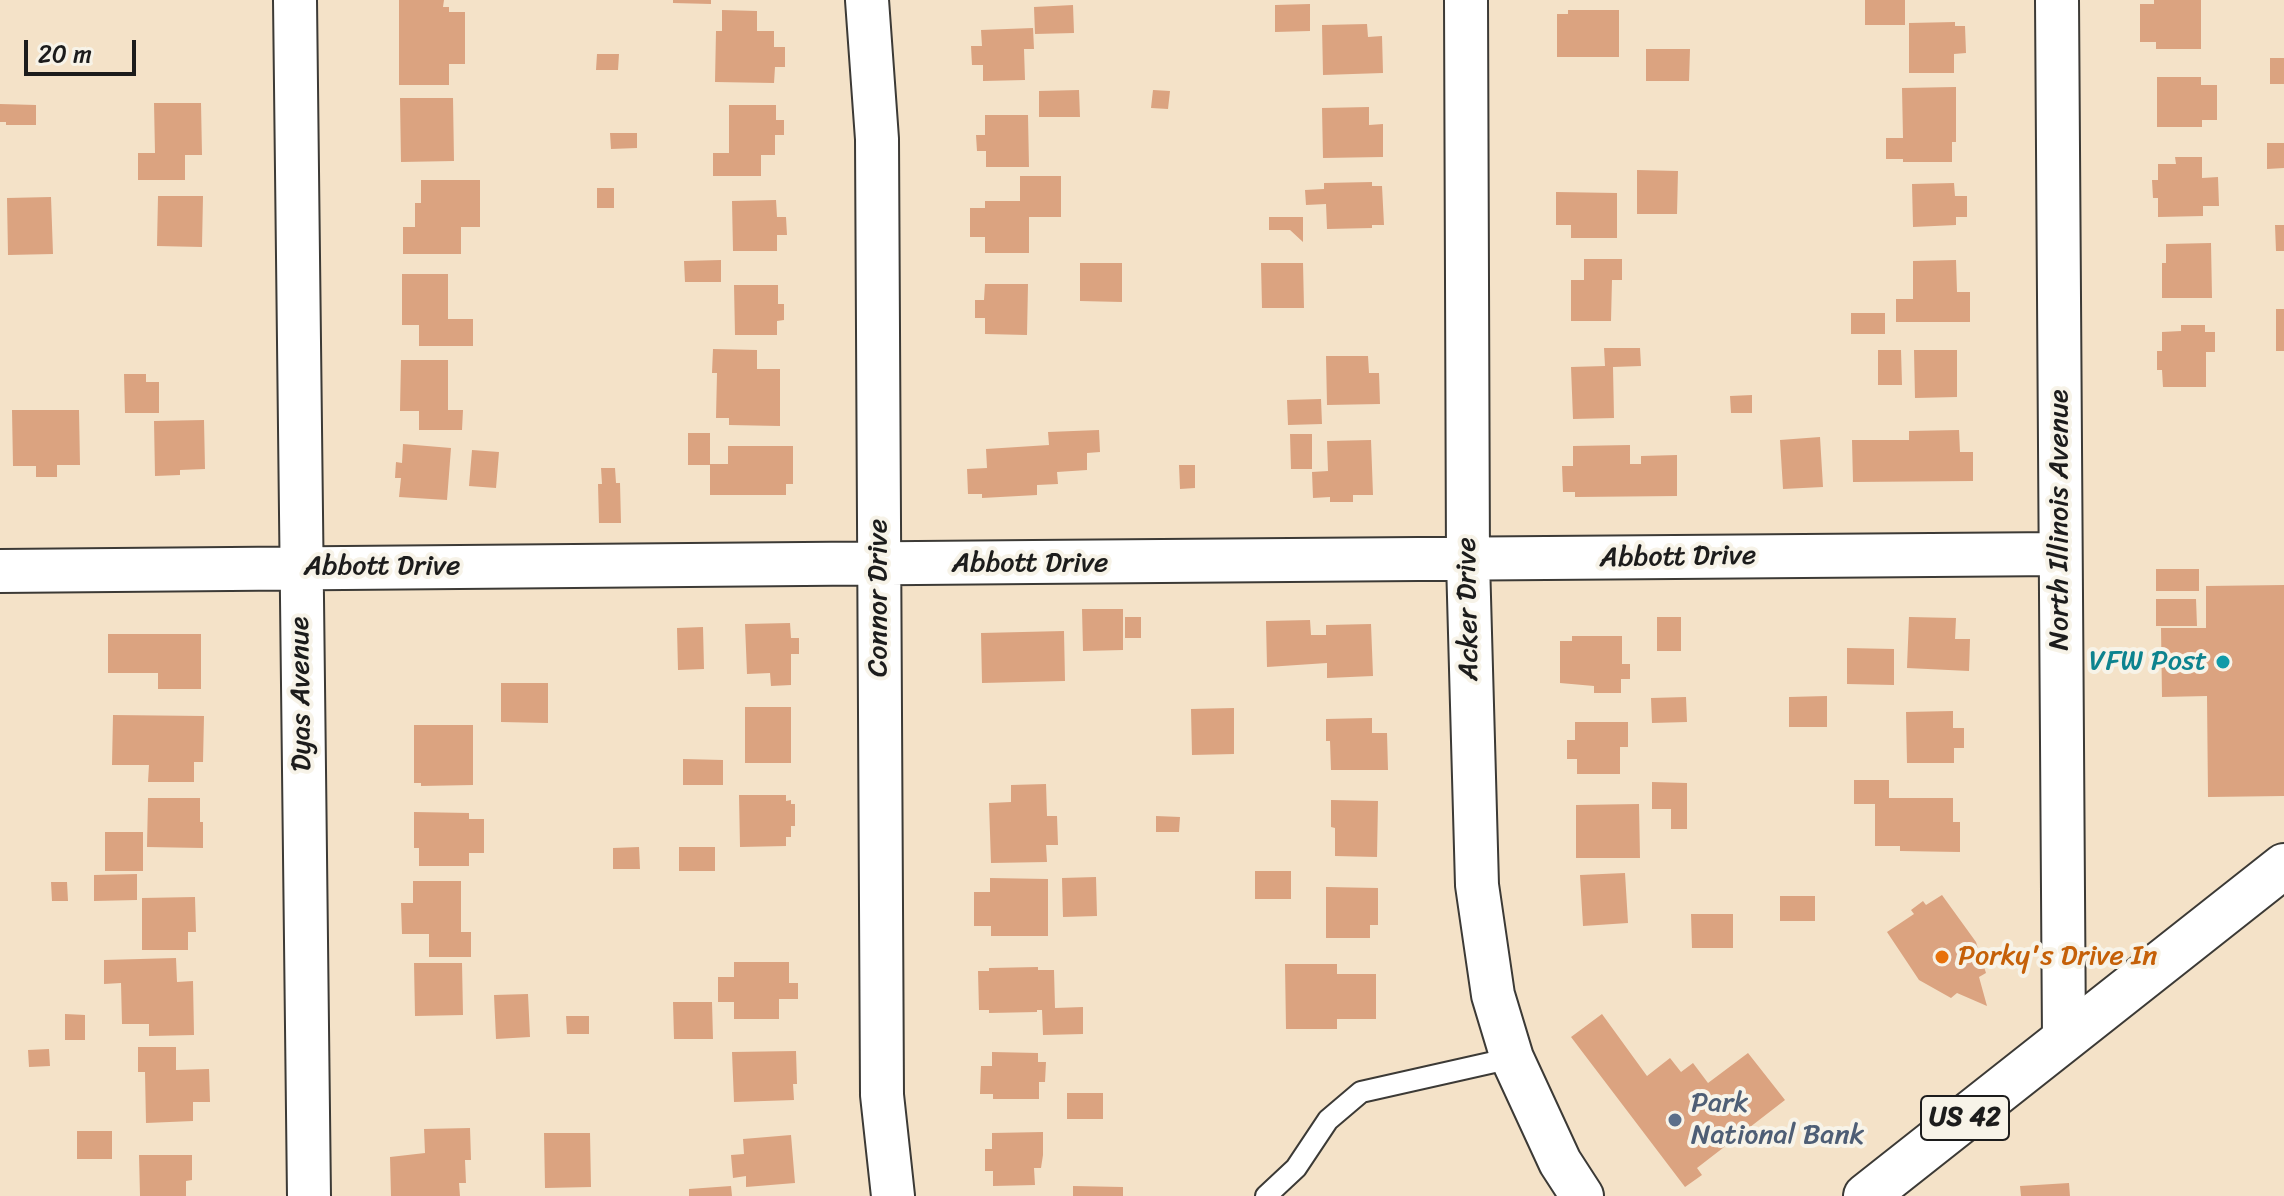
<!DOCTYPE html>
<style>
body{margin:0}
#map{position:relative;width:2284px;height:1196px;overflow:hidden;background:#f4e2c8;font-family:Sriracha,sans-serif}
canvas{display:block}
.scale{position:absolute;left:24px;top:40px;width:112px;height:36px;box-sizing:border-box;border:4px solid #1c1c1c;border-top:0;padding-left:10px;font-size:24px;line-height:28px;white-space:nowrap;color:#1c1c1c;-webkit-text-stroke:6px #f7f3e8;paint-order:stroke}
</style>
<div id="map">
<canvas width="2284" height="1196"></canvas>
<div class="scale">20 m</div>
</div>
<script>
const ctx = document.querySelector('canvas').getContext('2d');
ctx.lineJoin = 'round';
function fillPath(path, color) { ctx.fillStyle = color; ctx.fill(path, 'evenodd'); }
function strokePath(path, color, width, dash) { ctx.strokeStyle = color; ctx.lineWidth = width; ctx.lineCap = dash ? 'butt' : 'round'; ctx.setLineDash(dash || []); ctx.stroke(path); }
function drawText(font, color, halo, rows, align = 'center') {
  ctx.font = font + ' Sriracha,sans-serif'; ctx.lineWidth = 8; ctx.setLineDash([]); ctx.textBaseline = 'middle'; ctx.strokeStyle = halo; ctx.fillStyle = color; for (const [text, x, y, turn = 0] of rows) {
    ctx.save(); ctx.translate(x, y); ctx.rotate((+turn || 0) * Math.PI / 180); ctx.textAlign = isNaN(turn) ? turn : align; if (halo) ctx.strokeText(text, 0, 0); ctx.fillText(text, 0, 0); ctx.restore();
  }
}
const building = new Path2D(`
 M399 0H444L443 7H449V12H465V64H449V85H399Z
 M673 0H711V4L673 3Z
 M1865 0H1905V25H1865Z
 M2154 0H2201V49H2156V42H2140V4H2154Z
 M1310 4V31L1275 32V5Z
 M1073 5 1074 33 1035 34 1034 7Z
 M722 10 757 11V31H774V47H785V67H775L774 83 715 82 716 31H722Z
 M1568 10H1619V57H1557V14H1568Z
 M1955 22V26H1965L1966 53 1954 54V73H1909V23Z
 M1367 24 1368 37 1382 36 1383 73 1323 75 1322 25Z
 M1033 28 1034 49H1024L1025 80 983 81V65H972L971 46H982L981 30Z
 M1646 49H1690L1689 81H1646Z
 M597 54H619L618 70H596Z
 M2270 58H2284V84H2270Z
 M2157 77H2201V85H2217V120H2202V127H2157Z
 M1956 87V142H1952V162H1903V159H1886V138H1903L1902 88Z
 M1079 90 1080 117H1039V91Z
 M1153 90 1170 91 1168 109 1151 108Z
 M400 98H453L454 161 401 162Z
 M154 103H201L202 155H185V180H138V153H155Z
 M0 104 36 105V125H6V122H0Z
 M729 105H776V120H784V135H775V155H761V176H713V153H729Z
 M1369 107V125L1383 124V157L1323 158 1322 108Z
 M985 115H1028L1029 167H986V151H977L976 135H985Z
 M610 133H637V148L611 149Z
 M2267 143H2284V168L2267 169Z
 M2175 157H2202V178L2218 177 2219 206H2203V216L2158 217V198H2153L2152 180H2158V164H2176Z
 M1637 170 1678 171 1677 214H1637Z
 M1020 176H1061V217H1029V253H985V237H970V208H985V201H1020Z
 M421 180H480V227H461V254H403V227H415V203H421Z
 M1372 182V186H1382L1384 225H1372V228L1327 229 1326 204 1306 205 1305 190 1324 189V183Z
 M1954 183 1955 196H1967V217H1956V225L1913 227 1912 184Z
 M597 188H614V208H597Z
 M1556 192 1617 193V238H1571V225H1556Z
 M158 196H203L202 247 157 246Z
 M51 197 53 254 8 255 7 198Z
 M776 200 777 217H786L787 235H777V251H733L732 201Z
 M1269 217H1303V242L1290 230H1269Z
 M2275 225H2284V251H2276Z
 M2211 243 2212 298H2162V263H2166V244Z
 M1584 259H1622V280H1612L1611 321H1571V280H1584Z
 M721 260V282H685L684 261Z
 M1956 260 1957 292H1970V322H1896V299H1913V261Z
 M1080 263H1122V302L1080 301Z
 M1261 263H1303L1304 308H1262Z
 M402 274H448V319H473V346H419V325H402Z
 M985 284H1028L1027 335 985 334V318H975V300H984Z
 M734 285H778V304H784V320L777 321V335H735Z
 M2276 309H2284V351H2276Z
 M1851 313H1885V334H1851Z
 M2181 325H2205V332H2215V352H2206V387H2163L2162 370H2157V351H2162V332L2181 331Z
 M1604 348H1640L1641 366 1613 367 1614 418 1573 419 1571 367 1605 366Z
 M713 349 757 350V369H780V426L729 425V418H716L717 373H712Z
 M1878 350H1901L1902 385H1878Z
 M1914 350H1957V397L1915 398Z
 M1326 356H1368L1369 373H1379L1380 404 1327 405Z
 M401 360H448V410H463L462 430H419V411H400Z
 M124 374H146V382H159V413H125Z
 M1752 395V413H1731L1730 396Z
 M1321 399 1322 424 1288 425 1287 400Z
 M12 410H79L80 465H57V477H36V466H13Z
 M204 420 205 469 180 470V475L155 476 154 421Z
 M1099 430 1100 452 1087 453V470L1057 472 1058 484 1037 485V495L982 498V494H968L967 469 987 468 986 449 1049 445 1048 432Z
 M1959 430 1960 452H1973V481L1853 482 1852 440H1909V431Z
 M688 433H710V465H688Z
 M1290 434H1312V469H1291Z
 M1820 437 1823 487 1783 489 1780 440Z
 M1371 440 1373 495H1353V502H1330V497L1313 498 1312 472 1328 471 1327 441Z
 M403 444 451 448 447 500 399 497 401 478H395L396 462 402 463Z
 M1630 445V464H1641V456L1677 455V496L1575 497V492H1563L1562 466H1573V446Z
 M728 446H793V484H786V495H710V464H728Z
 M472 450 499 452 496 488 469 486Z
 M1179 465H1195V488L1180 489Z
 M601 468H615L616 483H620L621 523H599L598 484H602Z
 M2156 569H2199V591H2156Z
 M2284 585V796L2208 797 2207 696 2162 697 2161 628H2206V586Z
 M2156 599H2196L2197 626H2156Z
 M1082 609H1123V650L1083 651Z
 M1125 617H1141V638H1125Z
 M1657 617H1681V651H1657Z
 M1909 617 1956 618 1955 639H1970L1969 671 1907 668Z
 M1310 620 1311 635H1326V625L1371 624 1373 676 1327 678V663L1267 667 1266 621Z
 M790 623 791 638H799V654H791V685L771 686 770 673 747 674 745 624Z
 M703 627 704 669 678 670 677 628Z
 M1064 631 1065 681 982 683 981 633Z
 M108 634H201V689H158V673H108Z
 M1572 636H1622V664H1630V679H1621V693H1594V686L1560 683V641H1572Z
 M1847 648 1894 649V685L1847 684Z
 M501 683H548V723L501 722Z
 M1827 696V727H1789V697Z
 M1686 697 1687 722 1652 723 1651 698Z
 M745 707H791V763H745Z
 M1234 708V754L1192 755 1191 709Z
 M1953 711V728H1964V748H1954V763H1907L1906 712Z
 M113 715 204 716 203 762H194V782H148L149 765H112Z
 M1372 718V733H1387L1388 770H1331L1330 741H1326V719Z
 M1575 722H1628V747H1620V774H1577V759H1567V740H1575Z
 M414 725H473V785L421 786V783H414Z
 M683 759 723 760V785H683Z
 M1854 780H1889V798H1953V822H1960V852L1900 851V846H1875V804H1854Z
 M1652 782 1687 783V829H1671V809H1652Z
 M1046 784 1047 816H1057L1058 845H1046L1047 862 991 863 989 803 1011 802V785Z
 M739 795H786V801L791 800V804H795V826H791V837H786V846L740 847Z
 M148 798H200V822H203V848L147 847Z
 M1331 800 1378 801 1377 857 1335 856V828L1331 827Z
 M1639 804 1640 858H1576V805Z
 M414 812 469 813V819H484V853H469V866H419V848H414Z
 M1156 816 1180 817 1179 832H1156Z
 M105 832H143V871H105Z
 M639 847 640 869H613V848Z
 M679 847H715V871H679Z
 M1255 871H1291V899H1255Z
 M1625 873 1628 923 1583 926 1580 875Z
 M137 874V900L94 901V875Z
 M1096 877 1097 916 1063 917 1062 878Z
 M990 878 1048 879V936H991V926H974V892H990Z
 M413 881H461V932H471V957H429V934H402L401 903H413Z
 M51 882H67L68 901H52Z
 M1326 887 1378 888V925H1370V938H1326Z
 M1942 895 1976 942 1986 973 1979 977 1987 1006 1957 993 1951 998 1919 980 1887 932 1914 914 1911 910 1923 901 1926 905Z
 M1780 896H1815V921H1780Z
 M195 897 196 932H188V950H142V898Z
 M1691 914H1733V948H1692Z
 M176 958 177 982 193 981 194 1035 149 1036V1024H122L121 983 104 984V960Z
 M734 962H789V983H798V999H779V1019H734V1002H718V977H734Z
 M414 963H462L463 1015 415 1016Z
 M1285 964H1337V974H1376V1019H1337V1029H1286Z
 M1038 967V970H1054L1055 1008 1083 1007V1034L1043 1035 1042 1010H1037V1012L989 1013V1010H979L978 971H989V968Z
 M528 994 530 1037 496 1039 494 995Z
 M673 1002H712L713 1039H674Z
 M65 1014 85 1015V1040H65Z
 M1602 1014 1647 1076 1670 1058 1681 1072 1693 1063 1708 1083 1748 1053 1785 1100 1697 1168 1702 1175 1685 1187 1571 1037Z
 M566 1016H589V1034H567Z
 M138 1047H176V1070L209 1069 210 1102H193V1121L146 1123 145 1072H138Z
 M49 1049 50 1066 29 1067 28 1050Z
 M796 1051 797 1084H793L794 1100 734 1102 732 1052Z
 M992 1052 1038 1053V1062H1046L1045 1082H1039V1099H993V1094H980L981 1066H992Z
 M1067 1093H1103V1119H1067Z
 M470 1128 471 1160H465L466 1183H459L460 1196H391L390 1157 425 1153 424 1129Z
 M77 1131H112V1159H77Z
 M1043 1132V1155L1041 1168H1034L1035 1185 993 1186V1171H985V1149H992V1133Z
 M544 1133H590L591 1187 545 1188Z
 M791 1135 795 1183 746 1187V1176L733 1178 731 1155 744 1154 743 1139Z
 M139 1155H192V1180L186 1181V1196H140Z
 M2069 1183 2070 1196H2021L2020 1186Z
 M731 1186 732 1196H689V1189Z
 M1073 1186 1123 1187V1196H1073Z`);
const service = new Path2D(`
 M1266 1196 1296 1168 1328 1120 1361 1092 1512 1058`);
const minor = new Path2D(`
 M295 0 309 1196
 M867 0 877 139 882 1095 893 1196
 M1466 0 1468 561 1477 885 1493 995 1512 1058 1560 1162 1582 1196
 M2057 0 2064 1040
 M0 571C687 562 1373 562 2060 554`);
const primary = new Path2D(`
 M1866 1196 2284 866`);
const markers = [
 [2223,662,8,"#0f9aa8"],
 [1942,957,8,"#e8710a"],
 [1675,1120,8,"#5c6f8a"]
];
const shields = [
 [1965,1118,88]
];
const shieldNames = [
 ["US 42",1965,1118]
];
const streetNames = [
 ["North Illinois Avenue",2060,520,-90],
 ["Abbott Drive",1678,558,-1],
 ["Abbott Drive",1030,564],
 ["Abbott Drive",382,567],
 ["Connor Drive",879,598,-90],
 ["Acker Drive",1469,609,-91],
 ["Dyas Avenue",302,694,-91]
];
const cultureNames = [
 ["VFW Post",2207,662]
];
const foodNames = [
 ["Porky's Drive In",1958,957]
];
const serviceNames = [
 ["Park",1691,1104],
 ["National Bank",1691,1136]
];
fillPath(building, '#dba380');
strokePath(service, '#3c3a36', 24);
strokePath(minor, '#3c3a36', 46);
strokePath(primary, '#3c3a36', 48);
strokePath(service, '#fff', 20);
strokePath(minor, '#fff', 42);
strokePath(primary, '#fff', 44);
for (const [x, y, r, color] of markers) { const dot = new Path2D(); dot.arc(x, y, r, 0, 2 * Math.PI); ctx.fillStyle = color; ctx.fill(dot); strokePath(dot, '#f7f3e8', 3); }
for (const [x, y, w] of shields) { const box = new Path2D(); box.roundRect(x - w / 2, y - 22, w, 44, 6); ctx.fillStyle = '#f7f3e8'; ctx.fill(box); strokePath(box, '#1c1c1c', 2); }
drawText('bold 26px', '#1c1c1c', null, shieldNames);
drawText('28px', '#1c1c1c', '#f7f3e8', streetNames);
drawText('28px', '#0d838f', '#f7f3e8', cultureNames, 'right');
drawText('28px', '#c56008', '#f7f3e8', foodNames, 'left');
drawText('28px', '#4e5e75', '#f7f3e8', serviceNames, 'left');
</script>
